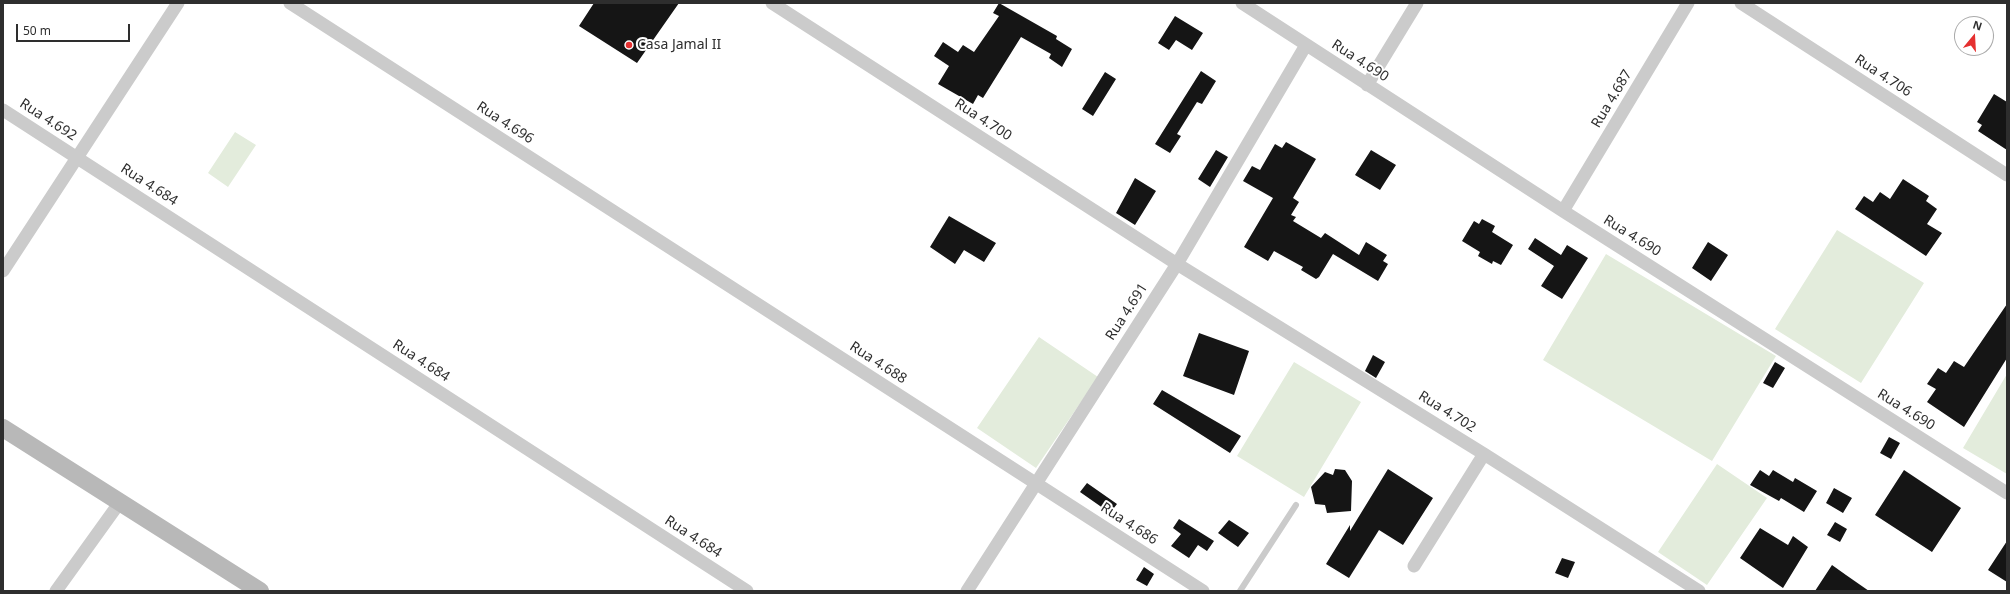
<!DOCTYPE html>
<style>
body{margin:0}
#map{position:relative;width:2010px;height:594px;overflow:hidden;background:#fff;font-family:"Noto Sans",sans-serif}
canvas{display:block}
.frame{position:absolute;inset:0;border:4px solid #2e2e2e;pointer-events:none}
.north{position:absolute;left:1954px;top:16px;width:40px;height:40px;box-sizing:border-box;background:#fff;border:1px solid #ababab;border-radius:50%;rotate:18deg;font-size:11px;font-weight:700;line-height:16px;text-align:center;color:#2e2e2e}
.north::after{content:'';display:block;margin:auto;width:14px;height:18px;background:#e53030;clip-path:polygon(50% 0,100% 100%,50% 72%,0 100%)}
.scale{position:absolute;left:16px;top:24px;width:114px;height:18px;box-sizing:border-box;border:2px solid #2e2e2e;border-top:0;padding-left:5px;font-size:12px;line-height:14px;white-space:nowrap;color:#2e2e2e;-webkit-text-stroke:3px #fff;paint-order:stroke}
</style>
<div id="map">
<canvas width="2010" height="594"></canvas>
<div class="frame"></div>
<div class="north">N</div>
<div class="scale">50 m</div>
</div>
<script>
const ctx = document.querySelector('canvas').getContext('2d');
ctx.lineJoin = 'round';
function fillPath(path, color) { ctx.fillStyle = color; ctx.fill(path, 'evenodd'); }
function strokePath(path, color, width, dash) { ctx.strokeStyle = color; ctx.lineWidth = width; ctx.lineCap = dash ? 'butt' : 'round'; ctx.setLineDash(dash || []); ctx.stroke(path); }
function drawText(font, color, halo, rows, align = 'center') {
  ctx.font = font + ' "Noto Sans",sans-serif'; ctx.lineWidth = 4; ctx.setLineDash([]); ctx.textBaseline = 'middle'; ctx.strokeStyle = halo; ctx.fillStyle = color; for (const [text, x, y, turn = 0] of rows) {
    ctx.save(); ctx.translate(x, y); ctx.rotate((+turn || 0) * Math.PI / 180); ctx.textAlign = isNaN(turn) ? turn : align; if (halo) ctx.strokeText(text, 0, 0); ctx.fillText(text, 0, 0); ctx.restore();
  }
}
const green = new Path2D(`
 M235 132 256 145 228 187 208 173Z
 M1837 230 1924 283 1861 383 1775 329Z
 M1606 254 1776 356 1712 461 1543 360Z
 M1039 337 1098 377 1036 468 977 428Z
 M1294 362 1361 402 1304 497 1237 456Z
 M2007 374V474L1963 448Z
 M1717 464 1767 498 1707 585 1658 552Z`);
const building = new Path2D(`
 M594 3H679L637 63 579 26Z
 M999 3 1057 36 1056 39 1072 49 1062 67 1049 58 1051 54 1021 37 983 98 978 95 973 104 938 84 949 66 934 56 943 42 958 52 963 45 974 52 999 16 993 13Z
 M1175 16 1203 33 1192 50 1176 40 1169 50 1158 43Z
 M1201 71 1216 81 1202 104 1197 102 1177 134 1181 136 1170 153 1155 144Z
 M1105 72 1116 79 1093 116 1082 109Z
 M1994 94 2007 102V150L1978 131 1982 125 1977 122Z
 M1286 142 1316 159 1293 198 1299 202 1291 215 1296 217 1293 221 1321 238 1325 233 1359 255 1366 242 1387 255 1383 261 1388 264 1378 281 1333 254 1319 277 1316 279 1301 270 1303 267 1274 251 1268 261 1244 247 1273 198 1243 181 1252 166 1260 170 1275 144 1282 148Z
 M1216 150 1228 157 1210 187 1198 179Z
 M1371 150 1396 165 1380 190 1355 175Z
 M1135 178 1156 191 1135 225 1116 213Z
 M1903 179 1929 196 1926 201 1937 209 1927 224 1942 233 1926 256 1855 209 1864 196 1873 202 1880 192 1890 199Z
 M949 216 996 243 984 262 964 250 955 264 930 247Z
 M1482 219 1495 226 1492 232 1513 245 1501 265 1493 261 1492 264 1478 256 1480 252 1462 241 1474 221 1479 224Z
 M1535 238 1561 255 1567 245 1588 258 1562 299 1541 286 1554 266 1528 249Z
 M1708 242 1728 255 1711 281 1692 268Z
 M2007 304V358L1964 427 1927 402 1936 389 1927 384 1938 368 1946 373 1954 361 1964 367Z
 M1199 333 1249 351 1234 395 1183 376Z
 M1373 355 1385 362 1376 378 1365 371Z
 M1775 362 1785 368 1773 388 1763 383Z
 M1162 390 1241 436 1230 453 1153 404Z
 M1889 437 1900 443 1891 459 1880 453Z
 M1335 469 1345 470 1352 481 1351 511 1327 513 1325 505 1315 504 1311 487 1325 472 1333 475Z
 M1388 469 1433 498 1403 545 1379 530 1349 578 1326 564 1350 525V531Z
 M1760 470 1769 476 1773 470 1793 482 1795 478 1817 491 1804 512 1781 498 1779 501 1750 485Z
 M1904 470 1961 508 1932 552 1875 515Z
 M1087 483 1117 504 1110 513 1080 492Z
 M1834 488 1852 498 1843 513 1826 503Z
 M1179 519 1214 541 1207 551 1198 545 1189 558 1171 546 1181 534 1173 528Z
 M1229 520 1249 533 1238 547 1218 533Z
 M1835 522 1847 529 1840 542 1827 535Z
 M1760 528 1788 545 1793 536 1808 547 1783 588 1740 558Z
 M2007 541V582L1988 570Z
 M1562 558 1575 562 1568 578 1555 573Z
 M1832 565 1846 575 1869 591H1815Z
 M1144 567 1154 574 1147 586 1136 580Z`);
const lane = new Path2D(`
 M1240 591 1296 505`);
const street = new Path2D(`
 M290 3 1203 591
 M772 3 1177 264 1484 454 1699 591
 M1242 3 1563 211 2007 493
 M1741 3 2007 175
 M1367 85 1417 3
 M3 110 747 591
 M1563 211 1688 3
 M3 271 178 3
 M1414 566 1484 454
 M56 591 120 502
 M967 591 1177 264 1306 45`);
const secondary = new Path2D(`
 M3 428 260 591`);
const markers = [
 [629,45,4,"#e53030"]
];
const poiNames = [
 ["Casa Jamal II",637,45]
];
const streetNames = [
 ["Rua 4.690",1360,61,33],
 ["Rua 4.706",1883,76,33],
 ["Rua 4.687",1612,99,-59],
 ["Rua 4.692",48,120,33],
 ["Rua 4.700",983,120,33],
 ["Rua 4.696",505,123,33],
 ["Rua 4.684",149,185,33],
 ["Rua 4.690",1632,236,32],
 ["Rua 4.691",1127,312,-57],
 ["Rua 4.684",421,361,33],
 ["Rua 4.688",878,363,33],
 ["Rua 4.690",1906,410,32],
 ["Rua 4.702",1447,412,32],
 ["Rua 4.686",1129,524,33],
 ["Rua 4.684",693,537,33]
];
fillPath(green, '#e3ecdc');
fillPath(building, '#151515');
strokePath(lane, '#cbcbcb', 6);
strokePath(street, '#cbcbcb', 13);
strokePath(secondary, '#b8b8b8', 18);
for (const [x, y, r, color] of markers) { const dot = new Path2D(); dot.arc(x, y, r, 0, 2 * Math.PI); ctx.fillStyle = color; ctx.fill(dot); strokePath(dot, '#fff', 1.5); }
drawText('14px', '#2e2e2e', '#fff', poiNames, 'left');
drawText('14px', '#2e2e2e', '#fff', streetNames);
</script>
